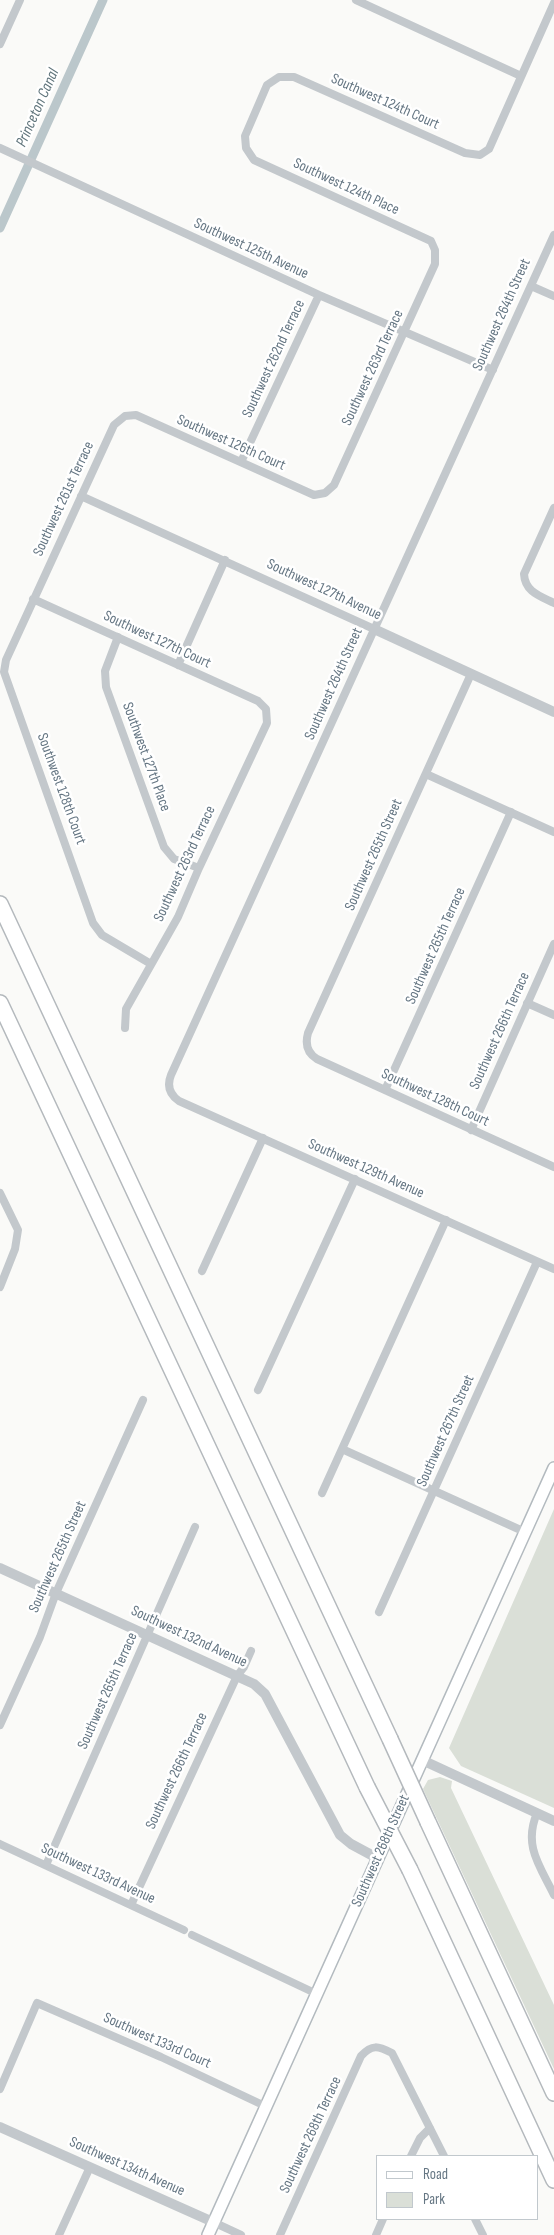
<!DOCTYPE html>
<style>
body{margin:0}
#map{position:relative;width:554px;height:2235px;overflow:hidden;background:#fafaf8;font-family:"Sofia Sans Condensed",sans-serif}
canvas{display:block}
.legend{position:absolute;left:376px;top:2155px;width:162px;height:65px;box-sizing:border-box;background:#fff;border:1px solid #c1c8cd;margin:0;padding:6px 9px;list-style:none;font-size:15px;color:#657683}
.legend li{display:flex;align-items:center;gap:10px;height:25px}
.legend b{width:25px;border:1px solid #c1c8cd}
</style>
<div id="map">
<canvas width="554" height="2235"></canvas>
<ul class="legend">
<li><b style="height:6px;background:#fff"></b>Road</li>
<li><b style="height:14px;background:#dadfd7"></b>Park</li>
</ul>
</div>
<script>
const ctx = document.querySelector('canvas').getContext('2d');
ctx.lineJoin = 'round';
function fillPath(path, color) { ctx.fillStyle = color; ctx.fill(path, 'evenodd'); }
function strokePath(path, color, width, dash) { ctx.strokeStyle = color; ctx.lineWidth = width; ctx.lineCap = dash ? 'butt' : 'round'; ctx.setLineDash(dash || []); ctx.stroke(path); }
function drawText(font, color, halo, rows, align = 'center') {
  ctx.font = font + ' "Sofia Sans Condensed",sans-serif'; ctx.lineWidth = 5; ctx.setLineDash([]); ctx.textBaseline = 'middle'; ctx.strokeStyle = halo; ctx.fillStyle = color; for (const [text, x, y, turn = 0] of rows) {
    ctx.save(); ctx.translate(x, y); ctx.rotate((+turn || 0) * Math.PI / 180); ctx.textAlign = isNaN(turn) ? turn : align; if (halo) ctx.strokeText(text, 0, 0); ctx.fillText(text, 0, 0); ctx.restore();
  }
}
const green = new Path2D(`
 M554 1509V1808L461 1766 449 1748Z
 M440 1777 452 1781 451 1788 554 2005V2069L423 1789 428 1780Z`);
const canal = new Path2D(`
 M0 228 103 0`);
const minor = new Path2D(`
 M356 0 521 76
 M0 44 20 0
 M0 148 319 295 493 370
 M554 235 171 1075C167 1085 169 1094 179 1101L554 1269
 M531 286 554 296
 M241 462 319 295
 M81 496 374 629
 M554 508 524 574C525 592 540 596 554 603
 M33 599 258 701 266 709 267 723 199 868 178 917 126 1009 125 1028
 M118 637 105 671 106 687 164 847 174 859 199 868
 M178 665 225 560
 M471 674 308 1033C305 1044 307 1053 317 1059L554 1167
 M426 774 554 832
 M151 964 102 935 93 923 4 672 6 660 114 425 125 416 136 415 314 495 325 493 334 485 435 264V250L431 241 254 160 246 148 245 136 267 85 279 77H294L465 153 480 155 489 149 554 3
 M527 1003 554 1015
 M385 1090 511 812
 M471 1130 554 944
 M0 1193 18 1230 15 1249 0 1287
 M202 1271 263 1138
 M258 1390 355 1179
 M342 1449 525 1532
 M322 1493 446 1220
 M379 1612 537 1262
 M0 1725 40 1637 56 1593 143 1400
 M537 1813C523 1846 540 1866 554 1895
 M0 1844 184 1930
 M46 1865 195 1527
 M131 1905 237 1676 244 1667 251 1651
 M192 1935 317 1994
 M0 2089 37 2003 161 2057 265 2106
 M411 2156 420 2138 430 2128
 M475 2219 483 2235
 M213 2222 241 2235
 M59 2235 90 2167
 M280 2235 361 2056C372 2044 378 2046 392 2053L444 2156
 M376 2235 383 2219`);
const tertiary = new Path2D(`
 M374 629 554 712
 M0 1568 254 1684 265 1694 340 1835 351 1844 377 1858
 M422 1760 554 1821
 M0 2127 213 2222`);
const secondary = new Path2D(`
 M208 2235 554 1468`);
const motorway = new Path2D(`
 M0 904 390 1739
 M0 1003 367 1787
 M428 1822 554 2093
 M410 1870 554 2180`);
const motorwayBridge = new Path2D(`
 M390 1739 428 1822
 M367 1787 410 1870`);
const streetNames = [
 ["Southwest 124th Court",385,102,24],
 ["Southwest 124th Place",346,187,25],
 ["Southwest 125th Avenue",251,249,25],
 ["Southwest 264th Street",502,315,-66],
 ["Southwest 262nd Terrace",274,359,-65],
 ["Southwest 263rd Terrace",373,368,-65],
 ["Southwest 126th Court",231,443,24],
 ["Southwest 261st Terrace",64,499,-65],
 ["Southwest 127th Avenue",324,590,25],
 ["Southwest 127th Court",157,640,25],
 ["Southwest 264th Street",334,684,-66],
 ["Southwest 127th Place",146,757,70],
 ["Southwest 128th Court",61,789,70],
 ["Southwest 265th Street",374,855,-66],
 ["Southwest 263rd Terrace",185,864,-65],
 ["Southwest 265th Terrace",436,946,-66],
 ["Southwest 266th Terrace",500,1031,-66],
 ["Southwest 128th Court",435,1098,25],
 ["Southwest 129th Avenue",366,1169,24],
 ["Southwest 267th Street",446,1431,-66],
 ["Southwest 265th Street",58,1557,-66],
 ["Southwest 132nd Avenue",189,1637,25],
 ["Southwest 265th Terrace",108,1691,-66],
 ["Southwest 266th Terrace",177,1771,-65],
 ["Southwest 268th Street",381,1851,-66],
 ["Southwest 133rd Avenue",98,1874,25],
 ["Southwest 133rd Court",157,2041,24],
 ["Southwest 268th Terrace",311,2135,-65],
 ["Southwest 134th Avenue",127,2167,24]
];
const waterNames = [
 ["Princeton Canal",38,108,-66]
];
fillPath(green, '#dadfd7');
strokePath(canal, '#bbc7cb', 9);
strokePath(secondary, '#b3babf', 14);
strokePath(motorway, '#b4b9bd', 18);
strokePath(minor, '#c3c8cc', 8);
strokePath(tertiary, '#c3c8cc', 10);
strokePath(secondary, '#fff', 11);
strokePath(motorway, '#fff', 15);
strokePath(motorwayBridge, '#b4b9bd', 18, []);
strokePath(motorwayBridge, '#fff', 15);
drawText('15px', '#657683', '#fff', streetNames);
drawText('italic 16px', '#60757c', '#fff', waterNames);
</script>
